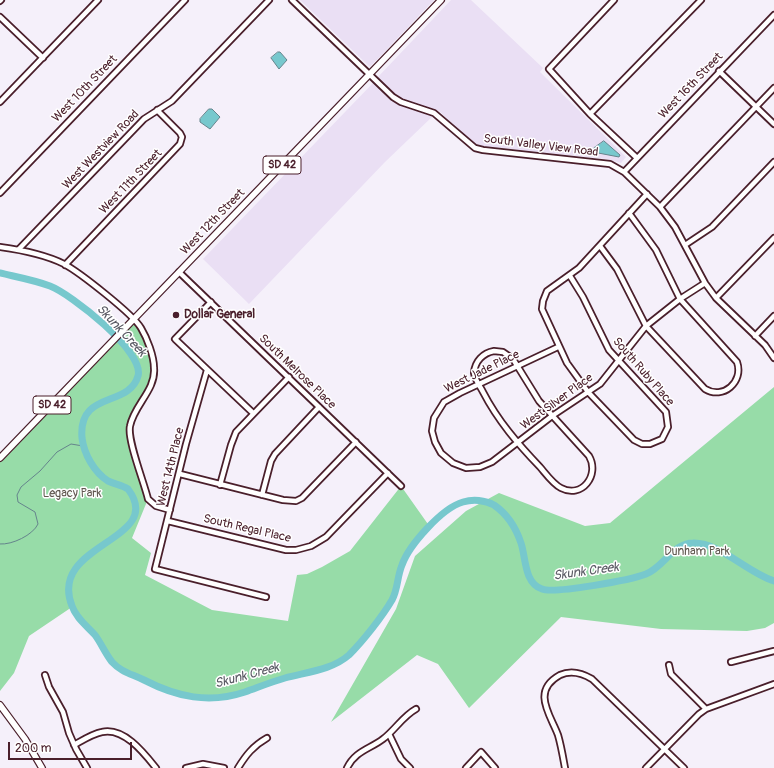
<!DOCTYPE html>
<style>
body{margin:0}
#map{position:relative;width:774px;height:768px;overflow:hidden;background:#f5f0fa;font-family:Pangolin,sans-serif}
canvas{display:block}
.scale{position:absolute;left:8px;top:742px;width:124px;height:18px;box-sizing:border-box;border:2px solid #4a1f2b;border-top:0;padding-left:5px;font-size:12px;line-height:14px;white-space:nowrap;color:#4a1f2b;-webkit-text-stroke:3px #fff;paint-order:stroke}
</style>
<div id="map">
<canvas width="774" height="768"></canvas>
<div class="scale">200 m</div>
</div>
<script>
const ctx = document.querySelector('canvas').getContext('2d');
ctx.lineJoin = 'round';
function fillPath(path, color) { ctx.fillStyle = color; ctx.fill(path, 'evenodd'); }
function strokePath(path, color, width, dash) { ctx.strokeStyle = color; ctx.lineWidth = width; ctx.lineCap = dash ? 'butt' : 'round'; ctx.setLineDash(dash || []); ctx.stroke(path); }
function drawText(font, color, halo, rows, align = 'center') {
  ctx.font = font + ' Pangolin,sans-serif'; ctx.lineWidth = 3; ctx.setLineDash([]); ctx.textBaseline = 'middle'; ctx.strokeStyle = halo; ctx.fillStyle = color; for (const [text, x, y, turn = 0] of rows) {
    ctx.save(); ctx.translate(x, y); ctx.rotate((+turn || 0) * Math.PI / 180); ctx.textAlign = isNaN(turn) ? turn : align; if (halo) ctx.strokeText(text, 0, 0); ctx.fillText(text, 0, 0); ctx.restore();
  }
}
const built = new Path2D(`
 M300 0H434L370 67Z
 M451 0H471L543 68 540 72 626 157 621 163 607 159 479 146 472 142 439 111 398 99 377 78Z
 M374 82 398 104 433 116 385 162 249 304 203 259Z`);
const green = new Path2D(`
 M134 320 143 331 154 362V374L130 425 131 443 148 499 132 538 151 553 145 575 212 610 288 621 297 575 307 574 322 567 350 551 401 486 430 527 411 547 402 563 397 589 391 602 348 656 336 665 268 682 243 692 219 698 202 699 179 696 158 688 119 669 106 652 97 637 72 607 29 636 14 673 0 691V458Z
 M774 387V623L765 628 747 631 661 629 561 617 469 708 438 664 417 655 331 722 396 609 415 556 466 511 499 493 585 526 610 523Z`);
const water = new Path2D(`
 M278 52H280L287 60 279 69 271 58Z
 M209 109H212L220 117 210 129 200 122V119Z
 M604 141 620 155 619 157 593 152 594 148Z`);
const stream = new Path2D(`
 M0 544C12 545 33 535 38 524L35 512 18 502 17 495 21 487 40 471 57 452 71 444 83 446`);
const river = new Path2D(`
 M0 273C17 277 34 280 50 286 71 294 145 352 138 376 129 408 78 390 82 438 84 454 94 472 108 481 114 484 122 485 128 489 167 541 47 543 72 606 76 618 87 626 95 635 101 643 105 653 112 662 121 672 132 674 144 680 177 697 209 704 245 692 259 687 271 682 285 678 307 672 332 670 349 655 363 641 382 617 392 600 398 589 397 577 402 565 409 545 442 508 463 502 473 499 485 500 494 505 507 514 516 528 521 543 526 558 524 583 542 589 554 594 631 580 646 574 664 567 673 543 693 543 719 542 748 573 774 581`);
const minor = new Path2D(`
 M292 0 393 97 401 102 434 113 475 148 483 150 610 164 624 172 660 207 675 227 705 283 716 298 765 345 774 358
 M614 0 549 69 590 114 637 158
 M0 1 1 0
 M0 17 43 58
 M719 71 774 124
 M0 102 98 0
 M590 114 701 0
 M624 172 774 15
 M0 193 185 0
 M660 207 774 88
 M685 245 712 227 774 162
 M600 246 617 269 646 326 705 389C723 400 744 382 737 362L680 299 656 250 629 213
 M0 247C22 250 44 254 64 264 79 272 133 314 141 328 147 338 154 356 154 368 156 390 134 405 130 426 127 440 144 482 148 499L156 506 170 510
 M19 249 144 119 172 101 269 0
 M65 265 180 144 182 137 180 133 157 110
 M179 272 401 486
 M570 276 583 297 609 350 666 412 668 427 662 439 650 444H642L634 440 588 392 567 363 542 309 543 301 547 291 579 268 647 194
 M716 298 774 238
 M211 302 175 339 253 413
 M755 336 774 316
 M558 347 460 393 444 402 434 418 432 431 435 442 441 453 453 463 466 468 480 467 492 462 552 416 600 384 646 326 680 299 705 283
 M494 351 503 352 513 359 539 401 589 456C600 475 582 499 561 488 553 484 546 474 540 467 518 444 498 421 483 392 480 386 475 380 474 373 475 361 483 353 494 351Z
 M207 370 186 444 155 569 266 597
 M180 474 283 500 296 501 302 498 356 442
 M220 485 231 445 236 432 289 377
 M262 495 271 461 275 454 319 407
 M168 521 286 550H296L311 546 326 537 388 473
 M731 662 774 651
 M669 665 671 674 706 709
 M45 675 49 687 63 712 69 733 76 749 87 768
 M389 734 401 759 410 768
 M74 745C83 740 92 734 102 732 124 727 144 753 156 768
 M186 768 203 764 224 768
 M238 768C246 755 253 746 267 738
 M347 768C355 751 370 749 383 739 395 730 403 716 416 709
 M466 768 481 752 495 768
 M565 768C563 757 561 745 558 735 550 714 531 691 560 675 571 670 582 673 592 679L684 768
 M646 768 699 714 706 709 774 684`);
const major = new Path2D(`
 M0 458 441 0
 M0 705 25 739 42 768`);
const markers = [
 [176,315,4,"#4a1f2b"]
];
const shields = [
 [282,165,38],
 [52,405,38]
];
const shieldNames = [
 ["SD 42",282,165],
 ["SD 42",52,405]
];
const streetNames = [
 ["West 16th Street",691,86,-46],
 ["West 10th Street",85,89,-46],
 ["South Valley View Road",541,146,7],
 ["West Westview Road",101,150,-46],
 ["West 11th Street",131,182,-46],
 ["West 12th Street",213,222,-46],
 ["South Melrose Place",297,372,44],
 ["West Jade Place",482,372,-26],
 ["South Ruby Place",643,372,49],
 ["West Silver Place",557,402,-36],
 ["West 14th Place",171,467,-76],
 ["South Regal Place",247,529,13]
];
const poiNames = [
 ["Dollar General",184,315]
];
const parkNames = [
 ["Legacy Park",72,494],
 ["Dunham Park",697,552]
];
const waterNames = [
 ["Skunk Creek",121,331,47],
 ["Skunk Creek",586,572,-8],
 ["Skunk Creek",247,676,-15]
];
fillPath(built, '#eadff4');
fillPath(green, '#97dca8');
fillPath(water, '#77c8cd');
strokePath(water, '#65848c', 1);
strokePath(stream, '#65848c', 1);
strokePath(river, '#77c8cd', 7);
strokePath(minor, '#4a1f2b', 8);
strokePath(major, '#4a1f2b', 8);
strokePath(minor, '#fff', 4.5);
strokePath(major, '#fff', 5.5);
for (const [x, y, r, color] of markers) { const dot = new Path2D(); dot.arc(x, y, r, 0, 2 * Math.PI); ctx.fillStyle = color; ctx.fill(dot); strokePath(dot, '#fff', 1.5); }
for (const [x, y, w] of shields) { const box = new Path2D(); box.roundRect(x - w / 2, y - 9, w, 18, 3); ctx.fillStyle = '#fff'; ctx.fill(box); strokePath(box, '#4a1f2b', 1); }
drawText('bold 11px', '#4a1f2b', null, shieldNames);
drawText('12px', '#4a1f2b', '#fff', streetNames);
drawText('bold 12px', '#4a1f2b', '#fff', poiNames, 'left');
drawText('12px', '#615850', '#fff', parkNames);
drawText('italic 13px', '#5a5a64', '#fff', waterNames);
</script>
